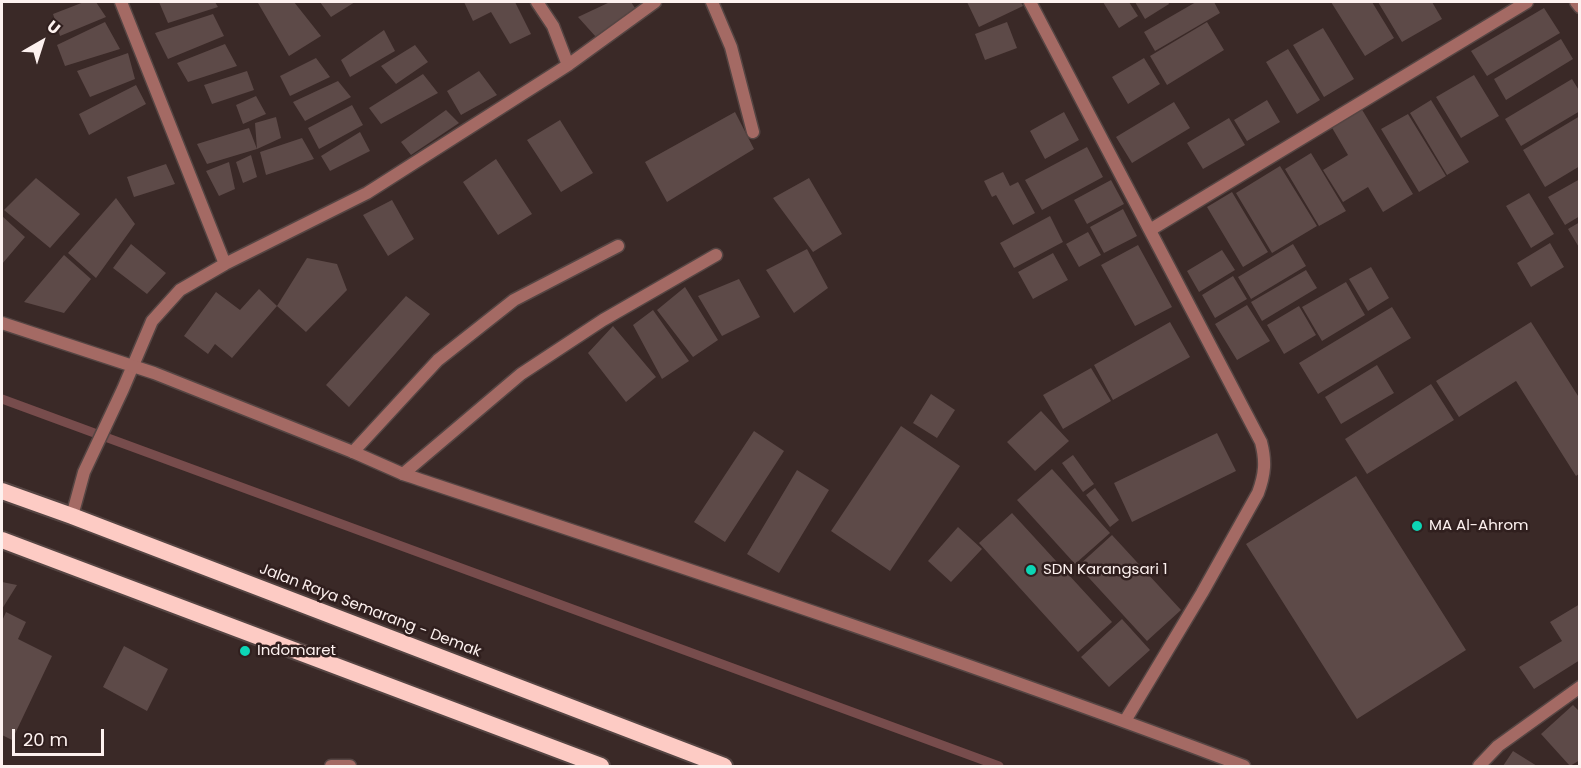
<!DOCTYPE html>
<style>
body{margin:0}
#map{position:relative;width:1581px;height:768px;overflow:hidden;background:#3a2927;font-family:Poppins,sans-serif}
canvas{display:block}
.frame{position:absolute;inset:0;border:3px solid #fdf1ef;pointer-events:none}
.north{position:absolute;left:12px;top:12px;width:60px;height:60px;-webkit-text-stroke:4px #301f1e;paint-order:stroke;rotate:39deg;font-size:16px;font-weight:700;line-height:24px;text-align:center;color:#fdf1ef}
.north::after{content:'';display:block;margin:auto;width:21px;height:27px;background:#fdf1ef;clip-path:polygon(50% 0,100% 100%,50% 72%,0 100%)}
.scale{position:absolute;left:12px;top:729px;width:92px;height:27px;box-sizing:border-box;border:3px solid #fdf1ef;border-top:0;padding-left:8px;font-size:18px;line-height:21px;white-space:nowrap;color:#fdf1ef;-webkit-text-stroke:4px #301f1e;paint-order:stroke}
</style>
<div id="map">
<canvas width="1581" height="768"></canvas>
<div class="frame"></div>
<div class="north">U</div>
<div class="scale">20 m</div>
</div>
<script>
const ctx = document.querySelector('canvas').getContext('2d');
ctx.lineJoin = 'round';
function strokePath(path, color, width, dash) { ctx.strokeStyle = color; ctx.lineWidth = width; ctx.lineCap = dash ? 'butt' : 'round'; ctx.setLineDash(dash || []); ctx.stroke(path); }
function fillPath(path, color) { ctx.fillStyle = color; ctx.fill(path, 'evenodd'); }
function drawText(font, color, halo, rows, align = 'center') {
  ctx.font = font + ' Poppins,sans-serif'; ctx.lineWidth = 5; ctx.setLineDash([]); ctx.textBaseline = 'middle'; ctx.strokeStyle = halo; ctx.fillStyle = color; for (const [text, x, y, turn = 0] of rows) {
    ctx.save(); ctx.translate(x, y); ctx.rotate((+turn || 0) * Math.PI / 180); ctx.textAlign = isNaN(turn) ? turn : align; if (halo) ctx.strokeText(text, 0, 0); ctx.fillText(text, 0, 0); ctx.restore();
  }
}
const stream = new Path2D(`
 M2 399 999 766`);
const building = new Path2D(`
 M84 2H96L106 17 60 36 53 14Z
 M159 2H215L218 7 168 23Z
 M260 2H294L321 36 289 56 258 3Z
 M320 2H355L331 17Z
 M464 2H515L531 34 510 44 491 12 473 21Z
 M610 2H631L635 8 596 37 578 17Z
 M967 2H1021L1023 6 979 27Z
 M1103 2H1129L1138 16 1119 28Z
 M1135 2H1168L1169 4 1145 19Z
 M1196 2H1214L1220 13 1155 51 1144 32Z
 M1331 2H1372L1394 38 1365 56Z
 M1378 2H1432L1442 19 1402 42Z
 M1544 8 1560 33 1487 76 1471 51Z
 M213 14 224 36 168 59 155 33Z
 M105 22 120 49 65 66 57 45Z
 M1007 22 1017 48 985 60 975 34Z
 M1207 22 1224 50 1167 85 1150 56Z
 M1323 28 1354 79 1324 97 1293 45Z
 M384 30 395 51 350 77 341 60Z
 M1561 39 1573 59 1506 100 1494 79Z
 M225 44 237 66 188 82 177 63Z
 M415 45 428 62 396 84 381 66Z
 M1288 49 1320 100 1297 114 1266 62Z
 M128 53 135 79 90 97 77 71Z
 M316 58 330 77 290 96 280 76Z
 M1144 58 1160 84 1128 104 1112 77Z
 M247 71 254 90 212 104 204 85Z
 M479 71 497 95 461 115 447 91Z
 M423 74 438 93 381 124 369 108Z
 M1474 75 1499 116 1461 138 1436 97Z
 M1572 79 1580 92V111L1521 146 1505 119Z
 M338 81 351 97 305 121 293 102Z
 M136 85 146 104 89 135 79 114Z
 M256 96 266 114 243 124 236 105Z
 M1267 100 1280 122 1247 141 1234 120Z
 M1431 100 1469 162 1447 175 1410 113Z
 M1174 102 1190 128 1132 163 1116 137Z
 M352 105 363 125 319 149 308 128Z
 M1361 108 1413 194 1383 212 1368 187 1343 202 1323 170 1348 155 1331 126Z
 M446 110 459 123 411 155 401 142Z
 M735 112 754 149 667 202 645 162Z
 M1064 112 1079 140 1045 159 1030 131Z
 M1408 114 1446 176 1419 192 1381 129Z
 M1580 116V166L1545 187 1523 150Z
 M276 117 281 138 257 149 255 123Z
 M1229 118 1245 145 1203 169 1187 143Z
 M560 120 593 173 561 192 527 140Z
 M249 128 257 149 207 164 197 144Z
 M360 132 370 151 330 171 321 156Z
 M302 138 314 159 266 175 260 152Z
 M1087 147 1103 177 1042 210 1025 180Z
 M1311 153 1346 211 1319 226 1285 169Z
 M251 155 257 177 243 183 236 162Z
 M496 159 532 214 498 235 463 182Z
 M229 162 235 189 219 196 206 171Z
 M166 164 175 184 134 197 127 177Z
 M1280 166 1317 226 1272 253 1236 193Z
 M1003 172 1010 186 1018 182 1035 213 1013 225 996 195 992 197 984 181Z
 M36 178 80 214 50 248 4 210Z
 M809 178 842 234 813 252 773 198Z
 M1580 179V216L1565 225 1548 197Z
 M1111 180 1124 204 1087 224 1074 200Z
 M1232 192 1268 252 1243 267 1207 207Z
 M1529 193 1554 234 1531 248 1506 206Z
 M116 198 135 224 96 278 68 253Z
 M392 200 414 239 388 256 363 215Z
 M1123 209 1137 236 1104 253 1090 227Z
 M2 216 25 237 2 264Z
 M1050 216 1063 242 1014 268 1000 243Z
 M1580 222V249L1568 229Z
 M1088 232 1101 255 1079 267 1066 244Z
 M1550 243 1564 267 1531 287 1517 263Z
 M131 244 166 273 147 294 113 268Z
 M1293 244 1306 266 1251 299 1238 277Z
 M1138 245 1172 307 1135 326 1101 265Z
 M807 249 828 288 794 313 766 270Z
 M1222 250 1235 270 1199 292 1187 271Z
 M1053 253 1068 280 1033 299 1018 272Z
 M64 255 91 279 64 313 24 302Z
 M307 258 337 264 347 290 306 332 277 306Z
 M1371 267 1389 298 1368 311 1349 279Z
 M1306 270 1317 288 1262 321 1251 302Z
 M1233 276 1247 299 1215 318 1202 295Z
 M739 279 760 317 722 336 698 296Z
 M1346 282 1365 315 1322 341 1302 307Z
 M685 287 718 340 693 357 657 310Z
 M259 289 277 306 232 358 215 344 208 354 184 336 216 292 240 310Z
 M406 296 430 314 349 407 326 385Z
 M1247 305 1270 341 1237 360 1215 324Z
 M1299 306 1316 335 1284 354 1267 325Z
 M1392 307 1411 338 1318 394 1299 363Z
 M653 310 689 361 662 379 633 325Z
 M1170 322 1190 357 1113 400 1094 365Z
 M1531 322 1580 399V473L1576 476 1516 381 1459 417 1436 381Z
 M613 326 656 377 626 402 588 353Z
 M1377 365 1394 393 1341 424 1325 397Z
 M1091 368 1111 401 1063 429 1043 395Z
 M1431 384 1454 420 1367 474 1345 439Z
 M931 394 955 410 937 438 913 423Z
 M1041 411 1069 441 1035 471 1007 442Z
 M901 426 960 466 890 571 831 531Z
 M754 431 784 451 725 542 694 522Z
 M1217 433 1236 471 1132 522 1114 483Z
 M1073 455 1094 484 1083 492 1062 463Z
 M1052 469 1110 533 1075 564 1017 500Z
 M797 470 829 490 779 573 747 554Z
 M1356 476 1466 650 1357 719 1246 544Z
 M1095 488 1119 520 1110 527 1086 495Z
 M1012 513 1112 622 1078 652 979 543Z
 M958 527 982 549 951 582 928 561Z
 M1112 535 1181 610 1147 641 1078 566Z
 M2 582 17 585 2 609Z
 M1580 604V660L1534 689 1519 667 1562 641 1550 622Z
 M6 612 26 622 18 639 52 656 12 740 2 735V621Z
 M1122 619 1150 650 1109 687 1081 657Z
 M124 646 168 669 147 711 103 687Z
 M1573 705 1580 712V760L1570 766 1541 734Z
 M1513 751 1537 766H1503Z`);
const minor = new Path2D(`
 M121 2 225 264
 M537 2 553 26 568 65
 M712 2 731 47 753 132
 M1030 2 1261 442C1266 461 1265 474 1258 493L1202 593 1125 721
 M1576 2 1580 7
 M1150 230 1527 2
 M353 452 438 360 514 300 618 246
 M403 474 521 374 603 320 716 255
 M72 516 84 472 123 389 152 321 180 290 225 264 367 193 568 65 655 2
 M331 766H350`);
const tertiary = new Path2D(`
 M2 323 154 373 353 452 403 474C685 568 966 661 1244 766
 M1479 766 1498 746 1580 687`);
const trunk = new Path2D(`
 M2 491 72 516 724 766
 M2 540 601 766`);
const markers = [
 [1417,526,6,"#0cd5b5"],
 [1031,570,6,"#0cd5b5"],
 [245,651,6,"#0cd5b5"]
];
const poiNames = [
 ["MA Al-Ahrom",1429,526],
 ["SDN Karangsari 1",1043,570],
 ["Indomaret",257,651]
];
const streetNames = [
 ["Jalan Raya Semarang - Demak",370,611,21]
];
strokePath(stream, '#774c4c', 9);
fillPath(building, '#5d4a48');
strokePath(minor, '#554543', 15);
strokePath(tertiary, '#554543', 15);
strokePath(trunk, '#554543', 20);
strokePath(minor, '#a46a64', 12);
strokePath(tertiary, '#a46a64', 12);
strokePath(trunk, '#fdcbc4', 16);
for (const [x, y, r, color] of markers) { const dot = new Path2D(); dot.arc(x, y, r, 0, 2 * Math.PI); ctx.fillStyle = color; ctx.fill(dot); strokePath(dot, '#301f1e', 2); }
drawText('15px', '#fdf1ef', '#301f1e', poiNames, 'left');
drawText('15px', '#fdf1ef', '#301f1e', streetNames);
</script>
